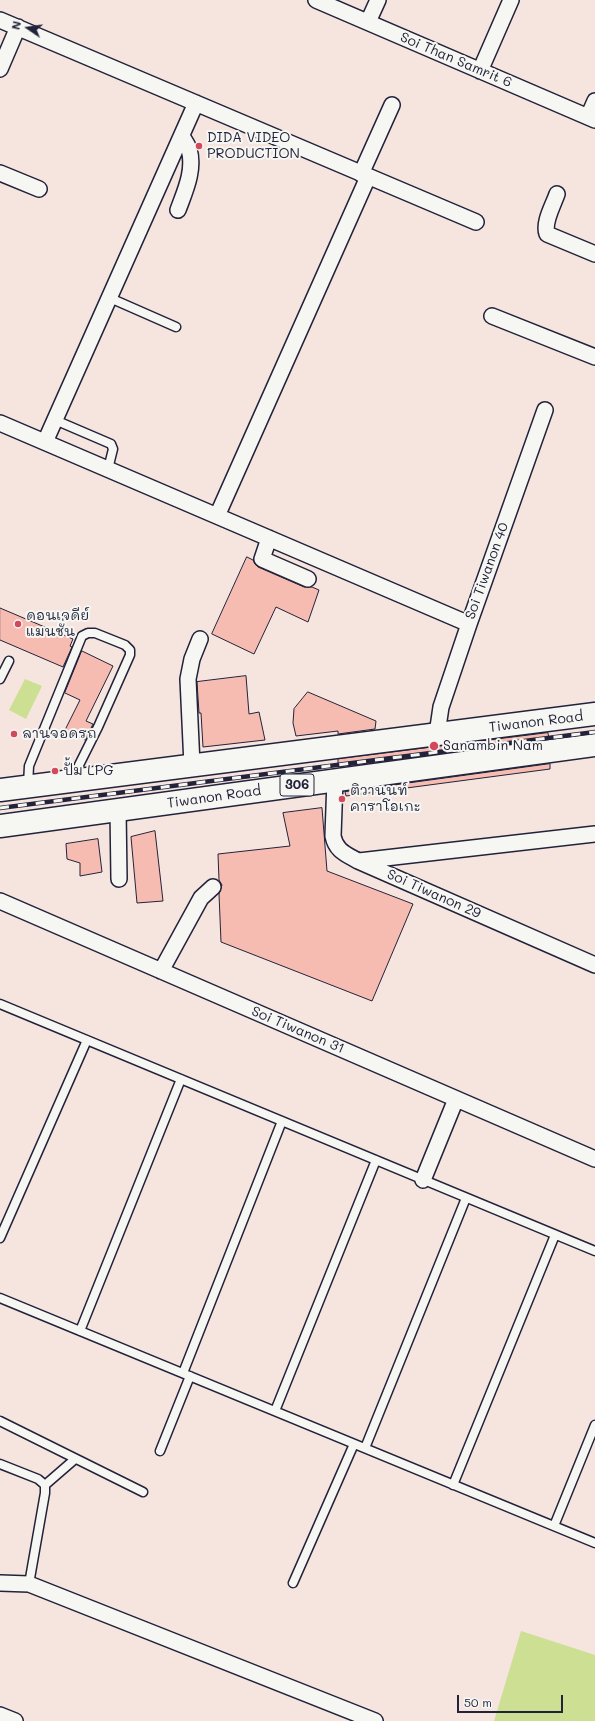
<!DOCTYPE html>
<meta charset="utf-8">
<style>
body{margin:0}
#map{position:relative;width:595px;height:1721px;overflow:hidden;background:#f6e5de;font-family:Mali,sans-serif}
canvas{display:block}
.north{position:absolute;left:8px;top:8px;width:40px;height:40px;-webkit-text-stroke:3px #f6f6f2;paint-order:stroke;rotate:283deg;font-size:11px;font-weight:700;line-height:16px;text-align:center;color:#22223b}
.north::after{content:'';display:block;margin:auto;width:14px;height:18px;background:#22223b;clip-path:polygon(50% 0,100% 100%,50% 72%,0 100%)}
.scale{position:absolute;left:457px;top:1695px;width:106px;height:18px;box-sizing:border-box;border:2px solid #22223b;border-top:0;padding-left:5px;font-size:12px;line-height:14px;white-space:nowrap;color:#22223b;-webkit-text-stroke:3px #f6f6f2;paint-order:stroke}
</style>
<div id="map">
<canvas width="595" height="1721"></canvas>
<div class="north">N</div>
<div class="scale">50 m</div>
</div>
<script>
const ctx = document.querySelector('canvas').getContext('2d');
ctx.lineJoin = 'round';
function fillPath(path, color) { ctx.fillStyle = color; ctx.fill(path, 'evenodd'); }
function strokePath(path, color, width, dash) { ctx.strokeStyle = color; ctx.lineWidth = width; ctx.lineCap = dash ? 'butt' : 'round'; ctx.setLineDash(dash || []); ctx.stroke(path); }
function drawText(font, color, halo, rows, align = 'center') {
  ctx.font = font + ' Mali,"Playpen Sans Thai",sans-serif'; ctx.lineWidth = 4; ctx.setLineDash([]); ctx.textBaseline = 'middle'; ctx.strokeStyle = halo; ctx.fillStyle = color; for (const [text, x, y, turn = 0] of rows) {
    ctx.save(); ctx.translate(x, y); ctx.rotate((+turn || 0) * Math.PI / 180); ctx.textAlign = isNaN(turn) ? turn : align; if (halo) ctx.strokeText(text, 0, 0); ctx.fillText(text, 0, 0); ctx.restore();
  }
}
const green = new Path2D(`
 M25 679 42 686 26 719 9 710Z
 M521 1631 595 1655V1721H494Z`);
const building = new Path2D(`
 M247 557 253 560 255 564 258 567 304 587H312L319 590 308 622 276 607 254 654 212 634Z
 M0 608 73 639 70 646 72 647 63 667 0 640Z
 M82 651 113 666 86 721 93 724 85 740 65 730 80 700 65 693Z
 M246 676 249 714 259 712 265 740 203 747 201 713H199L197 682Z
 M308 692 376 721 375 729 338 734V731L296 736 293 723 294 709Z
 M548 733 549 739 338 767V759Z
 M550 764V769L346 796 345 792Z
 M322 808 327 871 413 904 372 1001 221 942 219 894 222 885 219 880 218 854 290 846 283 813Z
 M155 831 163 901 137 903 131 837Z
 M98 839 102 872 80 876V863L67 859 66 844Z`);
const lane = new Path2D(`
 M110 298 176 327
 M55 420 111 444 113 449 108 469
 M0 679 9 661
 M28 785 29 766 82 636 88 633H95L125 645 130 650V655L98 727 79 765 77 780
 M0 1004 595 1251
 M0 1238 87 1040
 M0 1298 595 1543
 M80 1331 181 1079
 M183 1373 282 1121
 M275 1411 376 1160
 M0 1421 143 1492
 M365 1448 466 1198
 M160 1451 190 1376
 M0 1464 38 1479 45 1485V1493L29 1584
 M45 1485 75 1459
 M453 1485 555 1235
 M554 1526 595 1425
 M293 1583 354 1444`);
const street = new Path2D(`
 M316 0 595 120
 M0 20 476 222
 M368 22 378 0
 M0 69 18 27
 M480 71 511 0
 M588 117 595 101
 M0 173 39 189
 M361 174 392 105
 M557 194C553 206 543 222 547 234L595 254
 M178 210C185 191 195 170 189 149 188 145 184 140 182 136
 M492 316 595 357
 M0 423 469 624
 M45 442 196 103
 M217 516 368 177
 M269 538 262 559 308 579
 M437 734 441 707 469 624 545 410
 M192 765 188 679 192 659 200 639
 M335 780 333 836C336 851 346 854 358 861L595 965
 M118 809 119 879
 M359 861 595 834
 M0 901 595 1159
 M161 971 201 898 213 887
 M423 1180 456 1099
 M0 1583 29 1584 375 1721
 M0 1715 15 1721`);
const primary = new Path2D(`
 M0 790 595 714
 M0 826 595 745`);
const rail = new Path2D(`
 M0 808 595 732`);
const markers = [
 [199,146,4,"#d1495b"],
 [18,624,4,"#d1495b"],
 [14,734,4,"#d1495b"],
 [434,746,5,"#d1495b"],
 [55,771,4,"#d1495b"],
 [342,799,4,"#d1495b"]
];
const shields = [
 [297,785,34]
];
const shieldNames = [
 ["306",297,785]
];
const streetNames = [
 ["Soi Than Samrit 6",456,60,23],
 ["Soi Tiwanon 40",487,571,-70],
 ["Tiwanon Road",536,722,-7],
 ["Tiwanon Road",214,797,-8],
 ["Soi Tiwanon 29",434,894,24],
 ["Soi Tiwanon 31",298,1030,23]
];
const poiNames = [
 ["DIDA VIDEO",207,138],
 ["PRODUCTION",207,154],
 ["ดอนเจดีย์",26,616],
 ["แมนชั่น",26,632],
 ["ลานจอดรถ",22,734],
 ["Sanambin Nam",443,746],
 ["ปั้ม LPG",63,771],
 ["ติวานนท์",350,791],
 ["คาราโอเกะ",350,807]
];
fillPath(green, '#cddf93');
fillPath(building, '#f7bcb1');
strokePath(building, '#22223b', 1);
strokePath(lane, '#22223b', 11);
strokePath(street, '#22223b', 18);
strokePath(primary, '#22223b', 25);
strokePath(lane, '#f6f6f2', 8);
strokePath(street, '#f6f6f2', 15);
strokePath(primary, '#f6f6f2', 22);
strokePath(rail, '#22223b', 4.5);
strokePath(rail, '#f6f6f2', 3, [9]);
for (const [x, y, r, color] of markers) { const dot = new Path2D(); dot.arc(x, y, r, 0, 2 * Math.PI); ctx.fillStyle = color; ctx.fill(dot); strokePath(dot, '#f6f6f2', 1.5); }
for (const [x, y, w] of shields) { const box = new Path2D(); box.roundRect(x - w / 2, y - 11, w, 22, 3); ctx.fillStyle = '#f6f6f2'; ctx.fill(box); strokePath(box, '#22223b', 1); }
drawText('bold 13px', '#22223b', null, shieldNames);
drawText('14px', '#22223b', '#f6f6f2', streetNames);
drawText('14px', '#22223b', '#f6f6f2', poiNames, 'left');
</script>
